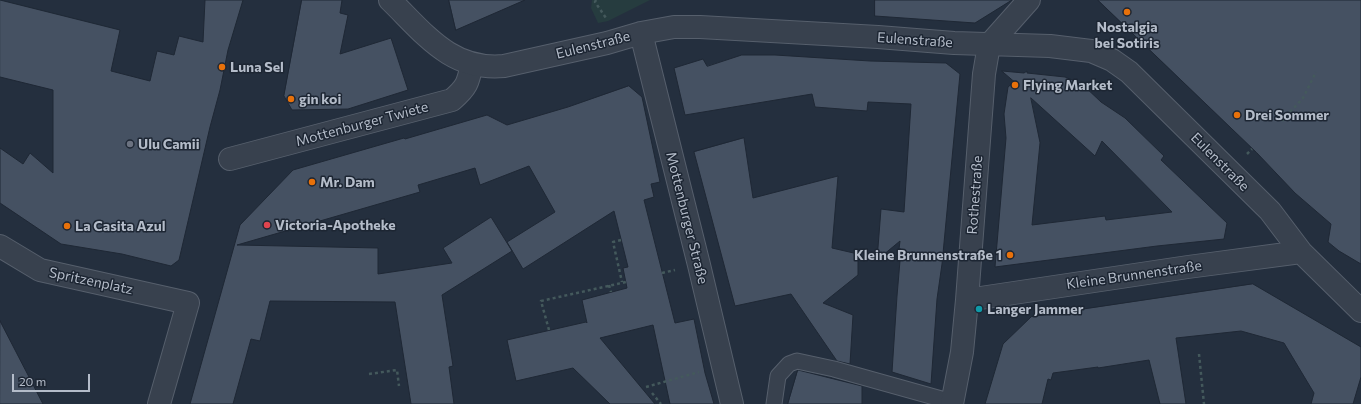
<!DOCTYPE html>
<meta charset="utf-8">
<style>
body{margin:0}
#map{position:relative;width:1361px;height:404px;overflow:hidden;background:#242f3e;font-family:Commissioner,sans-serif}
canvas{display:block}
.scale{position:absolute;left:12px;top:374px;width:78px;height:18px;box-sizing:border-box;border:2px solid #b4bcc9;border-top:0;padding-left:5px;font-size:12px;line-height:14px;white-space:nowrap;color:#b4bcc9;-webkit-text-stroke:3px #1d2633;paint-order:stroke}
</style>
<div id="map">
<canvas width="1361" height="404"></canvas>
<div class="scale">20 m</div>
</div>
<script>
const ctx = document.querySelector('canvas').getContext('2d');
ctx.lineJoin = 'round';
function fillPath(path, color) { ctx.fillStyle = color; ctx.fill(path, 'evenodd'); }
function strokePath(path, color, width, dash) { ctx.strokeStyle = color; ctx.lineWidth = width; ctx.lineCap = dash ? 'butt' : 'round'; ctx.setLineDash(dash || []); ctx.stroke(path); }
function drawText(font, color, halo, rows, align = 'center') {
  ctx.font = font + ' Commissioner,sans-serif'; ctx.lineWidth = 3; ctx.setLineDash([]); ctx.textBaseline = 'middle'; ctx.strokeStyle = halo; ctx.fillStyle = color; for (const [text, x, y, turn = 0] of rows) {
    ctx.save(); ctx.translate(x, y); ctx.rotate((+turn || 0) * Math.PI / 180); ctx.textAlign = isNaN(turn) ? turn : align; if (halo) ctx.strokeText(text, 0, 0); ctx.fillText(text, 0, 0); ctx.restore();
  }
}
const green = new Path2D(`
 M592 0H650L608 21 598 23 591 8Z`);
const building = new Path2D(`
 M0 0 120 30 111 71 150 81 157 51 174 55 179 36 203 42 205 0H243L228 50 220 90 210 127 179 260 171 266 122 254 61 244 0 203V148L23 164 30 153 53 173V90L0 77Z
 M302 0H342L340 13 348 15 340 54 391 38 408 90 348 109 292 110 284 96Z
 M449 0H525L456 30Z
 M875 0H1012L975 23 875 16Z
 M1098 0H1361V264L1339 251 1328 242 1331 224 1295 193 1257 153Z
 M742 55H775L870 61 946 63 960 74 942 264 937 299 931 384 892 372 897 296 901 249H899L900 241 877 260 881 209 904 212 911 104 868 102 867 111 815 107 812 94 685 115 674 68 703 59 707 66Z
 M1002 71 1024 73 1027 71V73L1065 77 1082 84 1101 102 1125 118 1164 156 1161 160 1227 223 1224 239 1157 246 995 267 1006 138 1004 114 1008 87 1014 82ZM1031 98 1095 156 1102 141 1172 212 1106 220 1105 216 1032 225 1040 143Z
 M629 86 642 97 660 182 651 184 654 197 644 200 675 323 694 319 705 373 714 404H670L653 325 600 338 655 404H610L573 368 516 381 507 340 586 322 587 323 582 300 627 288 623 268 628 267 614 211 523 269 507 242 555 212 529 166 480 185 475 168 418 185 420 192 237 245 378 248V274L452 263 443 248 491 217 512 251 442 295 453 366 449 367 454 404H411L395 302 270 301 260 341 251 339 233 404H190L240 225 293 170 404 138 405 139 487 115 507 125 568 107Z
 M744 138 753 198 838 176 832 248 858 254V275L823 303 853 315 850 364 837 361 791 294 735 306 694 152Z
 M1253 284 1361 347V377L1353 404H1311L1314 393 1284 343 1241 331 1176 338 1186 404H1160L1149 360 1098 368V367L1053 373 1051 380 1048 379 1042 404H985L1003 344 1031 317Z
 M0 321 43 404H0Z
 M798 370 862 386V404H788Z`);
const path = new Path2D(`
 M596 0 595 2 606 18
 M1282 121 1303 98 1316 72
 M1247 154 1252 149
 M621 240 613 242 622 282
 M662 273 675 270
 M609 285 611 292
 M549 330 541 301 626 282
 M1199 354 1204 404
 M369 374 397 370 399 386
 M646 387 699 372
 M652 393 661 404`);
const service = new Path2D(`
 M774 404 778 376 789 364 797 361 834 369 952 402`);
const pedestrian = new Path2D(`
 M230 159 452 100C467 87 468 83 472 64`);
const minor = new Path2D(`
 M390 0C425 34 451 71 504 66L607 43 641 33 674 27H700L878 37 954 43 1050 46 1091 51 1112 60 1129 72 1270 211 1301 252 1361 311
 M641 33 699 265 732 404
 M0 246 40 270 188 303 159 404
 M967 300 1188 267 1301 252
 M952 404 962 352 967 300 984 74 989 45 1029 0`);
const markers = [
 [1127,12,4,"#e8710a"],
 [222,67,4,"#e8710a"],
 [1015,85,4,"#e8710a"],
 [291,99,4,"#e8710a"],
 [1237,115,4,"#e8710a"],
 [130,144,4,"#6b7280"],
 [312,182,4,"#e8710a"],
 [267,225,4,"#e0444e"],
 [67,226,4,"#e8710a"],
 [1010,255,4,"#e8710a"],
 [979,309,4,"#0f9aa8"]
];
const poiNames = [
 ["Nostalgia",1127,27,"center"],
 ["bei Sotiris",1127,43,"center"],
 ["Luna Sel",230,67],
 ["Flying Market",1023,85],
 ["gin koi",299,99],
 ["Drei Sommer",1245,115],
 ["Ulu Camii",138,144],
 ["Mr. Dam",320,182],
 ["Victoria-Apotheke",275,225],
 ["La Casita Azul",75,226],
 ["Kleine Brunnenstraße 1",1002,255,"right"],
 ["Langer Jammer",987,309]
];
const streetNames = [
 ["Eulenstraße",915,40,4],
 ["Eulenstraße",593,45,-14],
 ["Mottenburger Twiete",362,124,-15],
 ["Eulenstraße",1220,162,45],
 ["Rothestraße",975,195,-86],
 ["Mottenburger Straße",687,218,76],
 ["Kleine Brunnenstraße",1134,275,-8],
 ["Spritzenplatz",91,281,12]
];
fillPath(green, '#263c3f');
fillPath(building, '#455162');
strokePath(building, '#1f2835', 1);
strokePath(service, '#565f6c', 17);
strokePath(pedestrian, '#565f6c', 24);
strokePath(minor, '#565f6c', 24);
strokePath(path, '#44595c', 2.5, [3, 3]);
strokePath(service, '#38414e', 15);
strokePath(pedestrian, '#38414e', 22);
strokePath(minor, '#38414e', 22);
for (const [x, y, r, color] of markers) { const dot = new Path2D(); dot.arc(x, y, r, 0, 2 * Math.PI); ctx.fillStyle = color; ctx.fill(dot); strokePath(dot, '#1d2633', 1.5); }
drawText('bold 14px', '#b4bcc9', '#1d2633', poiNames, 'left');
drawText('14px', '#b4bcc9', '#1d2633', streetNames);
</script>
